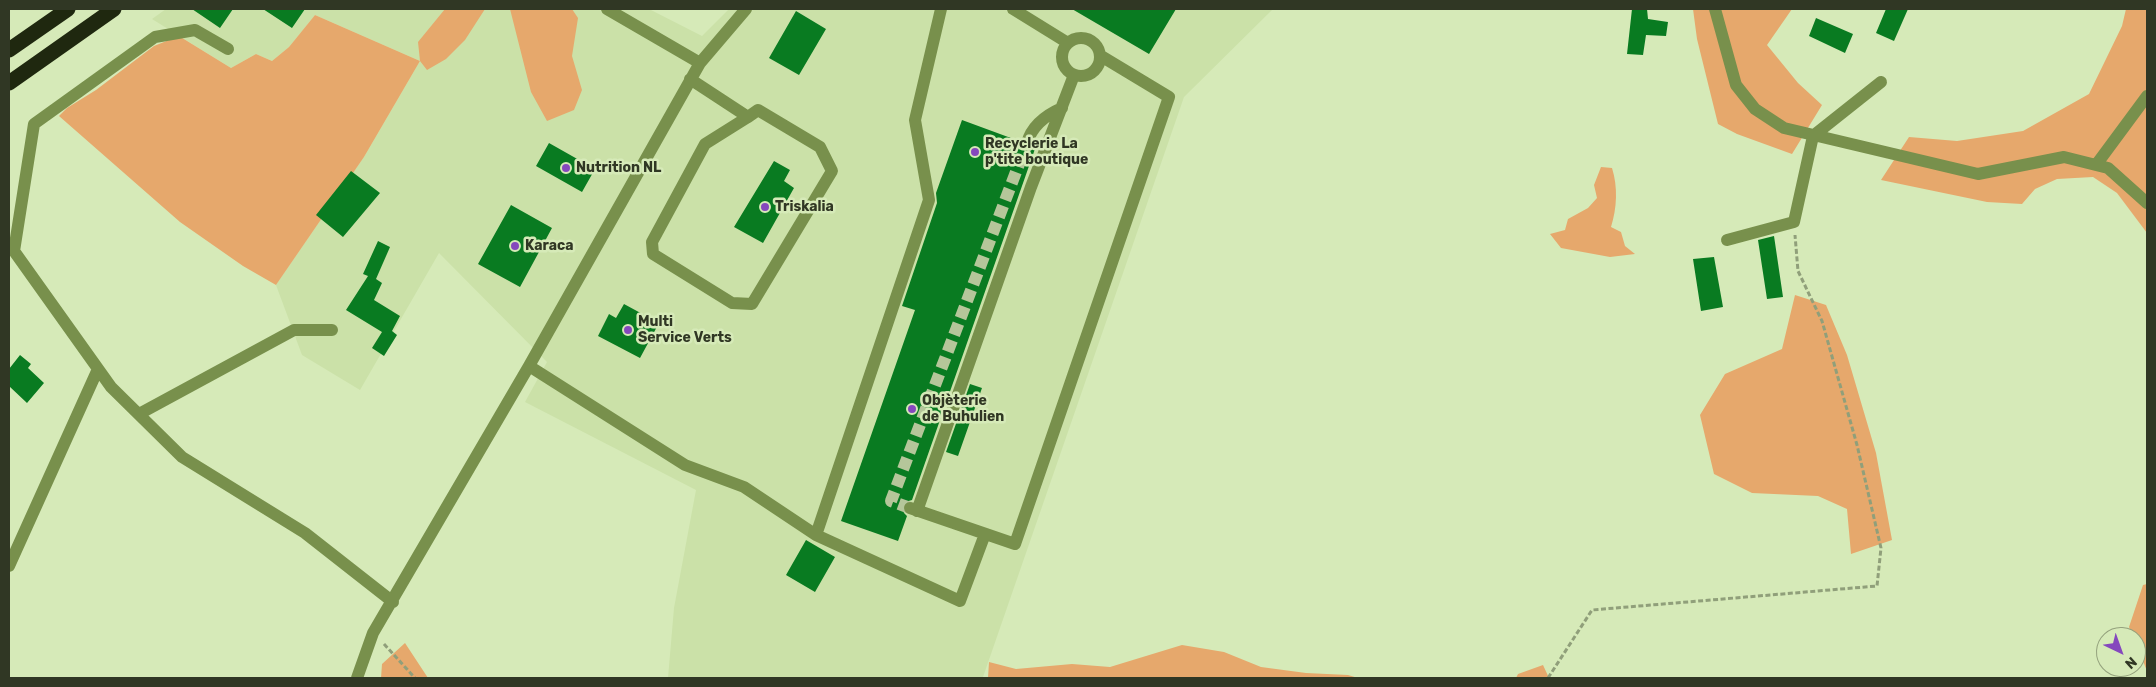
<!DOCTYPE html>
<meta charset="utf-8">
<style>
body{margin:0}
#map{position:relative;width:2156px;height:687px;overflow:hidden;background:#d6eab8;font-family:Rubik,sans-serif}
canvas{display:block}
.frame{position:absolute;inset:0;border:10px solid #303724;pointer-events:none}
.north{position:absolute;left:2096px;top:627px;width:50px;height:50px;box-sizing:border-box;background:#d6eab8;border:1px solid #94a27d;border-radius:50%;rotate:138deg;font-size:14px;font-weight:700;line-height:20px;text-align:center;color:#303724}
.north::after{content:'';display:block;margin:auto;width:18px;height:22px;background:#8548bd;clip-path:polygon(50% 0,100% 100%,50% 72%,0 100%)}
</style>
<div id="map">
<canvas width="2156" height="687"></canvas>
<div class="frame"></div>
<div class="north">N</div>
</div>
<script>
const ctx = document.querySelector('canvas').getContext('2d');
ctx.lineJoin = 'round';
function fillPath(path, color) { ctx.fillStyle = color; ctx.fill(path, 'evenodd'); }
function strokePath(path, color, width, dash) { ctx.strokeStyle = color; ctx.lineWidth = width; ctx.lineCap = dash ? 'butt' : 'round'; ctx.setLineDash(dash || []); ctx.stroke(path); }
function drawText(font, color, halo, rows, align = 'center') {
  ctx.font = font + ' Rubik,sans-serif'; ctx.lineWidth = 5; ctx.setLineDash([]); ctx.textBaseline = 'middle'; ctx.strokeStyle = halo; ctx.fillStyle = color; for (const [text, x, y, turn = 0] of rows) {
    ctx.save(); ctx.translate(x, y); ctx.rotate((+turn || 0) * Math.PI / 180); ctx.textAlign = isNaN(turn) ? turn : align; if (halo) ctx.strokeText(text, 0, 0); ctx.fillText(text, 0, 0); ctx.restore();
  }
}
const built = new Path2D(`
 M166 9H649L702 36 729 9H1273L1184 97 983 677 963 678H668L674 608 696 490 525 402 547 362 439 253 360 390 302 355 276 285 364 157 420 61 315 15 289 47 272 61 256 54 231 68 152 19Z`);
const green = new Path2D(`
 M445 9H485L465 40 446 59 427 70 420 61 364 157 276 285 243 266 180 222 59 116 67 108 96 90 154 46 179 36 231 68 256 54 272 61 289 47 315 15 420 61 418 42Z
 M510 9H572L578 18 572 56 582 90 574 110 547 121 531 92Z
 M1693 9H1792L1767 45 1798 83 1822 105 1792 154 1737 134 1718 124 1697 39Z
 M2126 9H2147V233L2117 193 2093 177 2057 179 2035 189 2022 204 1987 202 1881 180 1909 137 1957 141 2023 131 2089 94 2122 26Z
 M1601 167 1612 168C1618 187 1617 208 1611 227L1621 232 1625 246 1635 254 1610 257 1561 248 1550 234 1565 230 1568 219 1588 208 1597 198 1594 185Z
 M1795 295 1826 305 1847 355 1876 453 1892 540 1851 554 1847 509 1818 496 1752 493 1714 474 1700 415 1725 374 1782 349Z
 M2147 584V671L2136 644V637H2133L2129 627 2143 585Z
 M405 643 428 678H381L382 664Z
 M1182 645 1224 652 1261 667 1306 673 1348 675 1358 678H988L989 662 1016 669 1072 664 1110 667Z
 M1543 665 1549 678H1516L1518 674Z`);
const building = new Path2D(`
 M192 9H233L220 28Z
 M263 9H305L292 28Z
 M1072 9H1176L1149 54Z
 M1632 9H1647L1648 19 1668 22 1666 36 1646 35 1643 55 1627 54Z
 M1886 9H1908L1894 41 1876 33Z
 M796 11 826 29 799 75 769 58Z
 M1816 18 1853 34 1845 53 1809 36Z
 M962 120 1019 141 1021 148 1025 151 1036 146 912 500 905 502 902 506 904 513 907 516 898 541 841 521 915 310 902 306 937 203 936 193Z
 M549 143 595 169 582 192 536 166Z
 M774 161 790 170 784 181 794 188 763 243 734 227Z
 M351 171 380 193 343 237 316 215Z
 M511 205 552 228 520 287 478 264Z
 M1774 236 1783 297 1767 299 1758 240Z
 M378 241 390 247 376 279 382 283 374 300 400 316 392 331 397 335 384 356 372 348 382 332 346 310 368 276 363 274Z
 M1714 257 1723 307 1701 311 1693 259Z
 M624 304 659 323 640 358 598 336 609 314 616 318Z
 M20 355 31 364 28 368 44 383 27 403 9 386V369Z
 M970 384 982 388 958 456 946 452Z
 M806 540 835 557 815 592 786 575Z`);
const minorTunnel = new Path2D(`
 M910 508 891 501 1027 143`);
const path = new Path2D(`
 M384 644 415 678
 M1548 678 1592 610 1877 586 1881 548 1857 445 1822 321 1798 271 1795 235`);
const minor = new Path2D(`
 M607 9 700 63
 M1013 9 1068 43
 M1715 9 1736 85 1755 109 1784 128 1978 174 2064 157 2108 168 2147 203
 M1062 57a19 19 0 1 1 38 0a19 19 0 1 1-38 0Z
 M228 49 195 30 155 37 34 124 14 251 111 387 182 457 305 533 393 602
 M690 79 748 117 758 110 820 147 832 171 752 304 732 303 653 254 652 242 705 144 748 117
 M1027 143C1032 125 1046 115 1062 108
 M2096 165 2147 96
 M1727 240 1794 222 1813 136 1881 82
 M529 366 685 465 744 487 816 535 960 601 985 534
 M139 414 294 330H332
 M910 508 1015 544 1169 97 1101 56
 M917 511 1031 187 1074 75
 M816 535 929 200 915 120 941 9
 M9 566 98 369
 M357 678 373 633 529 366 700 63 746 9`);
const highway = new Path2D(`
 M9 50 68 9
 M9 83 114 9`);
const markers = [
 [975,152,5,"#8548bd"],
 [566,168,5,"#8548bd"],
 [765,207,5,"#8548bd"],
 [515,246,5,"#8548bd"],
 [628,330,5,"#8548bd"],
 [912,409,5,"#8548bd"]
];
const poiNames = [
 ["Recyclerie La",985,144],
 ["p'tite boutique",985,160],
 ["Nutrition NL",576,168],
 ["Triskalia",775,207],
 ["Karaca",525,246],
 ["Multi",638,322],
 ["Service Verts",638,338],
 ["Objèterie",922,401],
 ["de Buhulien",922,417]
];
fillPath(built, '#cbe1a8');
fillPath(green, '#e6a86c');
fillPath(building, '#097b21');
strokePath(minorTunnel, '#b5c69a', 12, [12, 6]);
strokePath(path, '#909f7a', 3, [5, 2.5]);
strokePath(minor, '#78904c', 12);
strokePath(highway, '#1f280f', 15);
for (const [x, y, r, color] of markers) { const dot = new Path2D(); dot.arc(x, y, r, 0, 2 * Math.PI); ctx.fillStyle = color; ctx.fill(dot); strokePath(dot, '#d6eab8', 2); }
drawText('bold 14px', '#303724', '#d6eab8', poiNames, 'left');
</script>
